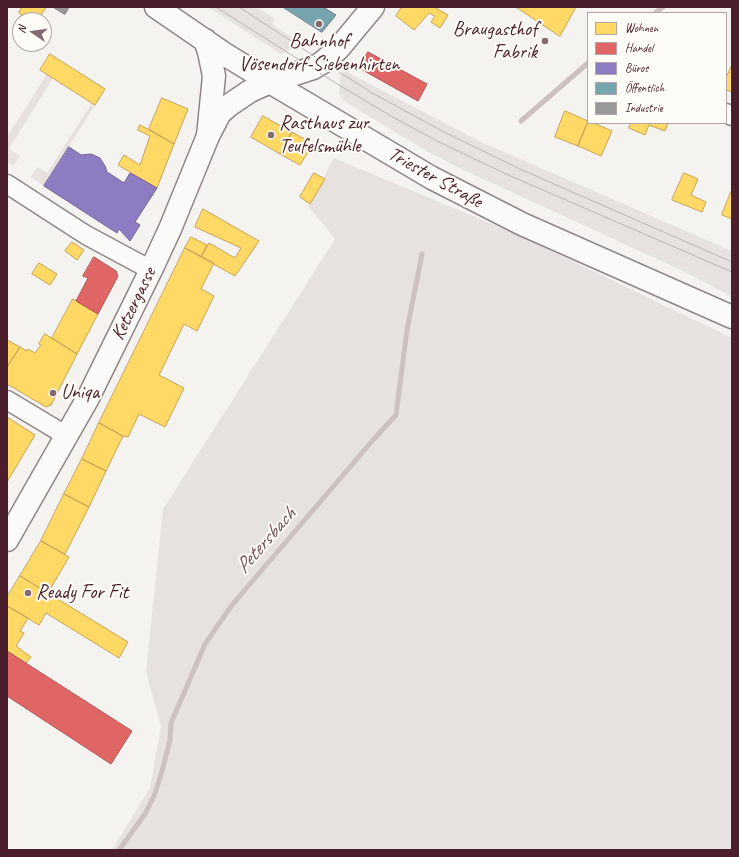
<!DOCTYPE html>
<meta charset="utf-8">
<style>
body{margin:0}
#map{position:relative;width:739px;height:857px;overflow:hidden;background:#f5f3f0;font-family:Caveat,sans-serif}
canvas{display:block}
.frame{position:absolute;inset:0;border:8px solid #4a1f2b;pointer-events:none}
.legend{position:absolute;left:587px;top:12px;width:140px;height:112px;box-sizing:border-box;background:#fdfcf7;border:1px solid #b5a4a5;margin:0;padding:5px 7px;list-style:none;font-size:12px;color:#4a1f2b}
.legend li{display:flex;align-items:center;gap:8px;height:20px}
.legend b{width:20px;border:1px solid #b5a4a5}
.north{position:absolute;left:12px;top:12px;width:40px;height:40px;box-sizing:border-box;background:#fdfcf7;border:1px solid #b5a4a5;border-radius:50%;rotate:283deg;font-size:11px;font-weight:700;line-height:16px;text-align:center;color:#4a1f2b}
.north::after{content:'';display:block;margin:auto;width:14px;height:18px;background:#866970;clip-path:polygon(50% 0,100% 100%,50% 72%,0 100%)}
</style>
<div id="map">
<canvas width="739" height="857"></canvas>
<div class="frame"></div>
<ul class="legend">
<li><b style="height:11px;background:#ffd966"></b>Wohnen</li>
<li><b style="height:11px;background:#e06666"></b>Handel</li>
<li><b style="height:11px;background:#8e7cc3"></b>Büros</li>
<li><b style="height:11px;background:#76a5af"></b>Öffentlich</li>
<li><b style="height:11px;background:#999"></b>Industrie</li>
</ul>
<div class="north">N</div>
</div>
<script>
const ctx = document.querySelector('canvas').getContext('2d');
ctx.lineJoin = 'round';
function fillPath(path, color) { ctx.fillStyle = color; ctx.fill(path, 'evenodd'); }
function strokePath(path, color, width, dash) { ctx.strokeStyle = color; ctx.lineWidth = width; ctx.lineCap = dash ? 'butt' : 'round'; ctx.setLineDash(dash || []); ctx.stroke(path); }
function drawText(font, color, halo, rows, align = 'center') {
  ctx.font = font + ' Caveat,sans-serif'; ctx.lineWidth = 4; ctx.setLineDash([]); ctx.textBaseline = 'middle'; ctx.strokeStyle = halo; ctx.fillStyle = color; for (const [text, x, y, turn = 0] of rows) {
    ctx.save(); ctx.translate(x, y); ctx.rotate((+turn || 0) * Math.PI / 180); ctx.textAlign = isNaN(turn) ? turn : align; if (halo) ctx.strokeText(text, 0, 0); ctx.fillText(text, 0, 0); ctx.restore();
  }
}
const built = new Path2D(`
 M208 7H256L275 19 272 24 303 45 281 54Z
 M343 70 481 142 732 251V282L468 163 397 126 339 93 340 77Z`);
const green = new Path2D(`
 M47 74 53 78 9 149 20 156 13 166 7 162V137Z
 M339 93 397 126 468 163 732 282V297L685 272 455 166 425 150 347 103 342 99Z
 M92 103 95 105 44 186 31 177 37 167 47 173Z
 M334 158 518 235 732 338V850H112L150 788 161 726 146 672 163 509 335 239 308 206Z`);
const homes = new Path2D(`
 M22 7H46L38 20H31L19 13Z
 M402 7H434L448 15 440 28 431 22 435 16 429 13 414 30 396 16Z
 M516 7H576L560 36Z
 M50 54 105 89 95 105 40 70Z
 M732 65V92L726 90V78Z
 M162 98 188 109 174 144 149 129Z
 M565 111 588 121 578 146 555 137Z
 M263 116 292 132 280 154 251 137Z
 M588 122 594 123 612 131 601 156 578 146Z
 M631 123H668L665 131 649 125 645 135 629 128Z
 M140 125 174 144 157 188 118 165 124 155 140 165 150 136 138 130Z
 M292 132 313 144 300 165 280 154Z
 M314 173 325 179 310 204 300 197Z
 M684 173 698 179 691 195 706 202 702 212 672 200Z
 M731 192 732 193V219L722 215Z
 M203 209 259 241 235 276 201 257 209 243 235 258 241 248 195 227Z
 M191 237 207 245 201 257 185 248Z
 M72 242 84 250 77 260 65 251Z
 M185 248 214 263 201 289 214 296 197 331 184 324 159 375 184 388 165 427 139 414 128 437 123 436 99 423Z
 M39 263 57 274 50 285 32 274Z
 M73 299 98 314 77 354 52 338Z
 M45 334 77 354 51 405 46 407 7 384V367L20 347 27 351 28 349 35 353 41 345 39 344Z
 M7 340 20 347 7 367Z
 M7 417 35 435 7 482Z
 M99 423 123 436 106 471 82 459Z
 M82 459 106 471 89 507 64 494Z
 M64 494 89 507 65 554 41 541Z
 M41 541 69 557 48 593 20 576Z
 M20 576 128 642 119 658 46 613 39 625 7 606V597Z
 M7 606 28 618 20 631 24 633 16 646 31 657 26 663 7 651Z`);
const shops = new Path2D(`
 M368 52 427 84 418 101 359 68Z
 M94 257 116 271 118 276 98 314 76 301 88 278 83 276Z
 M7 651 132 731 111 764 7 696Z`);
const offices = new Path2D(`
 M69 147 81 155 91 154 100 158 105 166 107 172 124 183 130 173 157 188 135 222 140 225 130 241 119 229 117 233 44 186Z`);
const public = new Path2D(`
 M283 7H323L336 15 322 32Z`);
const industry = new Path2D(`
 M53 7H69L65 14Z`);
const stream = new Path2D(`
 M655 13 663 7
 M521 121 588 63
 M119 850 145 814 154 796 161 775 170 740 171 723 205 644 232 605 373 440 396 415 407 330 422 254`);
const street = new Path2D(`
 M726 113 732 116
 M7 184 86 235 151 270
 M7 400 67 436`);
const secondary = new Path2D(`
 M7 540 88 398 151 270 170 229 208 136 220 113 228 106 250 91 270 82 313 68 323 62 338 49 373 7`);
const primary = new Path2D(`
 M156 7 226 55 270 82 432 178 522 224 732 317
 M205 40 209 52 214 76 208 136`);
const tram = new Path2D(`
 M216 7 342 87 391 116 437 141 506 174 732 272
 M239 7 323 62 374 94 444 132 522 170 732 262`);
const markers = [
 [319,24,4,"#866970"],
 [545,41,4,"#866970"],
 [271,135,4,"#866970"],
 [53,393,4,"#866970"],
 [28,593,4,"#866970"]
];
const poiNames = [
 ["Braugasthof",537,30,"right"],
 ["Fabrik",537,53,"right"],
 ["Bahnhof",319,42,"center"],
 ["Vösendorf-Siebenhirten",319,65,"center"],
 ["Rasthaus zur",279,124],
 ["Teufelsmühle",279,147],
 ["Uniqa",61,393],
 ["Ready For Fit",36,593]
];
const streetNames = [
 ["Triester Straße",435,178,29],
 ["Ketzergasse",134,304,-64]
];
const waterNames = [
 ["Petersbach",266,541,-49]
];
fillPath(built, '#e7e2df');
fillPath(green, '#e7e2e0');
fillPath(homes, '#ffd966');
strokePath(homes, '#c9a154', 1);
fillPath(shops, '#e06666');
strokePath(shops, '#b35154', 1);
fillPath(offices, '#8e7cc3');
strokePath(offices, '#7a6095', 1);
fillPath(public, '#76a5af');
strokePath(public, '#697d87', 1);
fillPath(industry, '#999');
strokePath(industry, '#817478', 1);
strokePath(stream, '#ccc1c0', 5);
strokePath(street, '#8f8687', 21);
strokePath(secondary, '#8f8687', 25);
strokePath(primary, '#8f8687', 25);
strokePath(street, '#fafaf8', 18);
strokePath(secondary, '#fafaf8', 22);
strokePath(primary, '#fafaf8', 22);
strokePath(tram, '#bab5b4', 1);
for (const [x, y, r, color] of markers) { const dot = new Path2D(); dot.arc(x, y, r, 0, 2 * Math.PI); ctx.fillStyle = color; ctx.fill(dot); strokePath(dot, '#fdfcf7', 1.5); }
drawText('20px', '#4a1f2b', '#fdfcf7', poiNames, 'left');
drawText('20px', '#4a1f2b', '#fdfcf7', streetNames);
drawText('italic 21px', '#725058', '#fdfcf7', waterNames);
</script>
